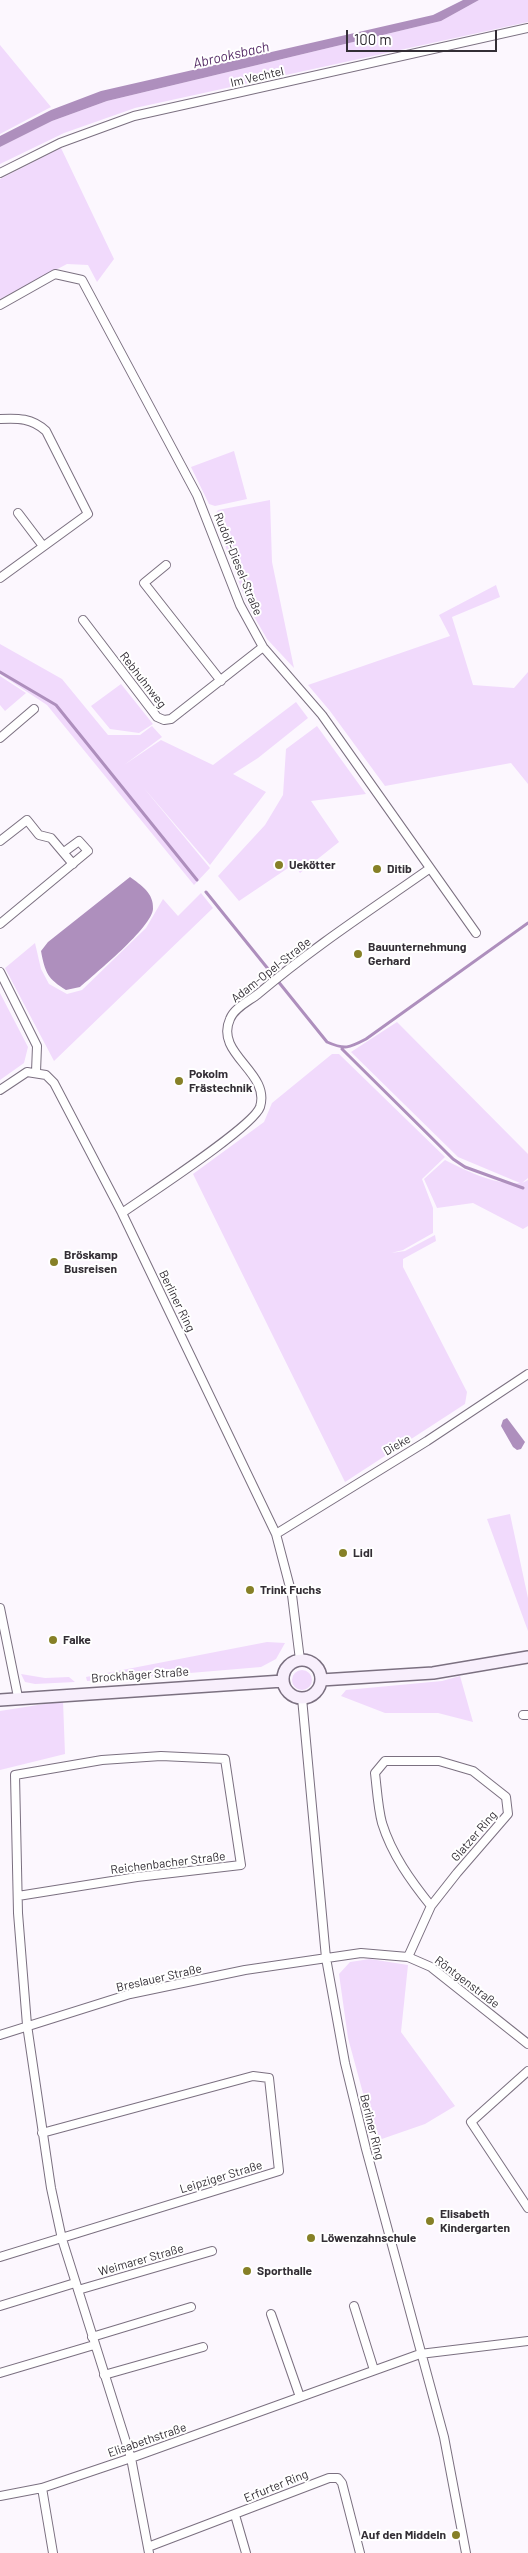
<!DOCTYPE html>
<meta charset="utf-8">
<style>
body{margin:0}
#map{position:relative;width:528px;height:2553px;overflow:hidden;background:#fcf7fe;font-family:Barlow,sans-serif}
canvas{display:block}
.scale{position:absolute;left:346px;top:30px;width:151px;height:22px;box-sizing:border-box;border:2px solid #332e35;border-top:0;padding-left:6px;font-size:15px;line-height:18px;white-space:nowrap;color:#332e35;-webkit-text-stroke:4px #fff;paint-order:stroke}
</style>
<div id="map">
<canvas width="528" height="2553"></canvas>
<div class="scale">100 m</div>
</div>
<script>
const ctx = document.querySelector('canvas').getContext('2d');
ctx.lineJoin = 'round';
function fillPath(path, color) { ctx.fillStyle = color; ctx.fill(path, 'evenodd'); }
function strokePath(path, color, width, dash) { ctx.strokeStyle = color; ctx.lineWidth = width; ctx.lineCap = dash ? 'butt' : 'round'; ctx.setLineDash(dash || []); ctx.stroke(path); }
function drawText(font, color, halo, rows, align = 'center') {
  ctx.font = font + ' Barlow,sans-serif'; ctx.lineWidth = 4; ctx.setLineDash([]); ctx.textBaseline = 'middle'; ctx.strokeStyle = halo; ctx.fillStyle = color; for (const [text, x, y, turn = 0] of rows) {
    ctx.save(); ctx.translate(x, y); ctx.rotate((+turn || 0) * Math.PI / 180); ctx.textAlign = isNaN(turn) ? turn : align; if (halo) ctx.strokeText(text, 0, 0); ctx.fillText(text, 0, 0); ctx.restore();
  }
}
const green = new Path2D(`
 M479 0H528V22L135 108 64 133 0 164V147L52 121 107 101 441 21Z
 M0 45 51 107 0 134Z
 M61 148 114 259 97 282 88 265 67 264 0 299V179Z
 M234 451 247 499 215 506 209 504 191 467Z
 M270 500 272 562 294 668 267 639 248 606 214 516 218 510Z
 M496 585 500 597 452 617 473 685 514 688 528 672V784L511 763 385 786 330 711 308 685 450 636 439 615Z
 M0 644 62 679 108 735H140L152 726 162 737 124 765 161 740 213 765 296 702 308 718 258 758 233 774 266 792 210 865 143 787 210 868 194 885 47 705 0 674Z
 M0 676 26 693 5 711 0 705Z
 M121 684 153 724 139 733 110 729 91 706Z
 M317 726 366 794 311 801 339 842 300 873 294 864 239 901 218 876 265 825 283 795 286 749Z
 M201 893 213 908 54 1061 5 968 35 943 41 969 49 984 67 994 82 990 146 928 163 899 178 916Z
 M0 993 28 1047 24 1063 0 1080Z
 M397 1022 528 1154V1178L522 1183 528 1180V1226L523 1229 473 1203 437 1208 424 1179 445 1160C467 1171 494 1185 520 1183L458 1157 351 1052Z
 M332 1054H339L445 1157 422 1179 433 1208V1233L403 1250 391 1253 405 1251 435 1235 436 1241 403 1259V1267L467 1392 465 1404 345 1482 193 1174 264 1122 272 1103Z
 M510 1514 528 1598V1631L487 1519Z
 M267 1642 285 1643 276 1659 261 1667 107 1680 87 1681 86 1677Z
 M292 1680a10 10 0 1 1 20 0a10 10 0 1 1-20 0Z
 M21 1674 45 1678 69 1677 75 1682 35 1684 25 1682Z
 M460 1676 473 1722 438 1713H385L341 1696 346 1690 442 1681Z
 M63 1701 65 1754 0 1770V1711Z
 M370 1959 408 1965 401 2032 455 2106 425 2124 376 2141 348 2038 339 1974 350 1962Z`);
const water = new Path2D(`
 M463 0H479L441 21 107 101 52 121 0 147V136L51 110 101 91 433 15Z
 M130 877C141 885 154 893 153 909 152 927 95 974 80 987L66 990C48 979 45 973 41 951L48 942Z
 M507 1418 525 1442 521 1449 517 1450 513 1447 501 1426 503 1420Z`);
const stream = new Path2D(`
 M0 672 56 705 197 880
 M206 892 327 1042C345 1050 349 1048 366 1039L528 923
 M342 1049 453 1159 465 1167 523 1188`);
const street = new Path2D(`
 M0 173 60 143 134 116 528 28
 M0 305 55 274 82 280 197 495 240 605 263 647 322 715 476 933
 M0 419C18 418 32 418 46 431L88 514 0 578
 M18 513 43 546
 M166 565 144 583 221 681
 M83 620 157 717 164 720 171 719 263 647
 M0 738 34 709
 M0 841 27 820 39 835 51 838 73 864
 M0 924 88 851 79 841 64 852
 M0 972 37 1046 36 1072
 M0 1090 27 1072 46 1075 54 1083 122 1213 276 1534 292 1595 300 1660
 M122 1213C146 1196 253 1127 260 1107 271 1072 214 1054 230 1019 234 1008 249 1001 258 994 312 948 372 909 429 869
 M276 1534 427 1441 528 1374
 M0 1608 18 1697
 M302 1698 326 1958 345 2063 366 2149 444 2437 466 2553
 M523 1715H528
 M18 1896 137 1877 241 1865 225 1759 161 1756 102 1760 15 1775 18 1913 27 2025 51 2188 62 2239 131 2458 149 2553
 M408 1957 431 1906 457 1873 508 1814 506 1797 473 1771 439 1761H385L375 1773C377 1790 378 1808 382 1823 392 1855 411 1881 431 1906
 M0 2035 130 1994 245 1970 361 1953 408 1957 431 1967 528 2044
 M528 2071 471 2122 528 2208
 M0 2257 279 2171 269 2078 253 2076 42 2133
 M78 2290 212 2251
 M0 2306 75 2283
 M354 2306 374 2370
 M271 2314 300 2397
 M92 2337 191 2307
 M0 2373 94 2345
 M104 2375 203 2347
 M42 2488 53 2553
 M0 2496 42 2488 131 2458 420 2354 528 2341
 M235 2515 246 2553
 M148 2547 329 2478H338L342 2483 360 2553`);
const secondary = new Path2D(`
 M283 1679a19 19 0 1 1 38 0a19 19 0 1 1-38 0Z
 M321 1680 433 1673 528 1657
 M0 1700 283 1681`);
const markers = [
 [279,865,5,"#868027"],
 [377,869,5,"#868027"],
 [358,954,5,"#868027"],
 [179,1081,5,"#868027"],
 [54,1262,5,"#868027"],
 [343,1553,5,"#868027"],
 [250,1590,5,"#868027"],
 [53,1640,5,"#868027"],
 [430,2221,5,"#868027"],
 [311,2238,5,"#868027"],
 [247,2271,5,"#868027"],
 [456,2535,5,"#868027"]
];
const streetNames = [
 ["Im Vechtel",257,77,-13],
 ["Rudolf-Diesel-Straße",238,564,68],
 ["Rebhuhnweg",143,680,52],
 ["Adam-Opel-Straße",271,970,-38],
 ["Berliner Ring",177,1301,64],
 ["Dieke",397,1445,-30],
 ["Brockhäger Straße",140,1675,-4],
 ["Glatzer Ring",474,1836,-49],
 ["Reichenbacher Straße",168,1863,-7],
 ["Breslauer Straße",159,1978,-13],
 ["Röntgenstraße",467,1982,37],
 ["Berliner Ring",372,2127,76],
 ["Leipziger Straße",221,2177,-17],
 ["Weimarer Straße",141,2260,-16],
 ["Elisabethstraße",147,2440,-19],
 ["Erfurter Ring",276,2486,-22]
];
const poiNames = [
 ["Uekötter",289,865],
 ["Ditib",387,869],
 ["Bauunternehmung",368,947],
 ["Gerhard",368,961],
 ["Pokolm",189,1074],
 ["Frästechnik",189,1088],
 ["Bröskamp",64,1255],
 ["Busreisen",64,1269],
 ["Lidl",353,1553],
 ["Trink Fuchs",260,1590],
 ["Falke",63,1640],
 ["Elisabeth",440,2214],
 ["Kindergarten",440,2228],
 ["Löwenzahnschule",321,2238],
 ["Sporthalle",257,2271],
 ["Auf den Middeln",446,2535,"right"]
];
const waterNames = [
 ["Abrooksbach",231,55,-13]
];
fillPath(green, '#f1dafc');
fillPath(water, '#ae8fbd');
strokePath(stream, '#ae8fbd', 3);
strokePath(street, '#7b7080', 10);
strokePath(secondary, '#7b7080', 14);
strokePath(street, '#fff', 8);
strokePath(secondary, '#f8effc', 11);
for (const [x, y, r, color] of markers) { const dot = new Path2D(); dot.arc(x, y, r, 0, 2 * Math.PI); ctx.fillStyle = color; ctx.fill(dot); strokePath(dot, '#fff', 2); }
drawText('12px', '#332e35', '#fff', streetNames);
drawText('bold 12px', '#332e35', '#fff', poiNames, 'left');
drawText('italic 14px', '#582f69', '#fff', waterNames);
</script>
